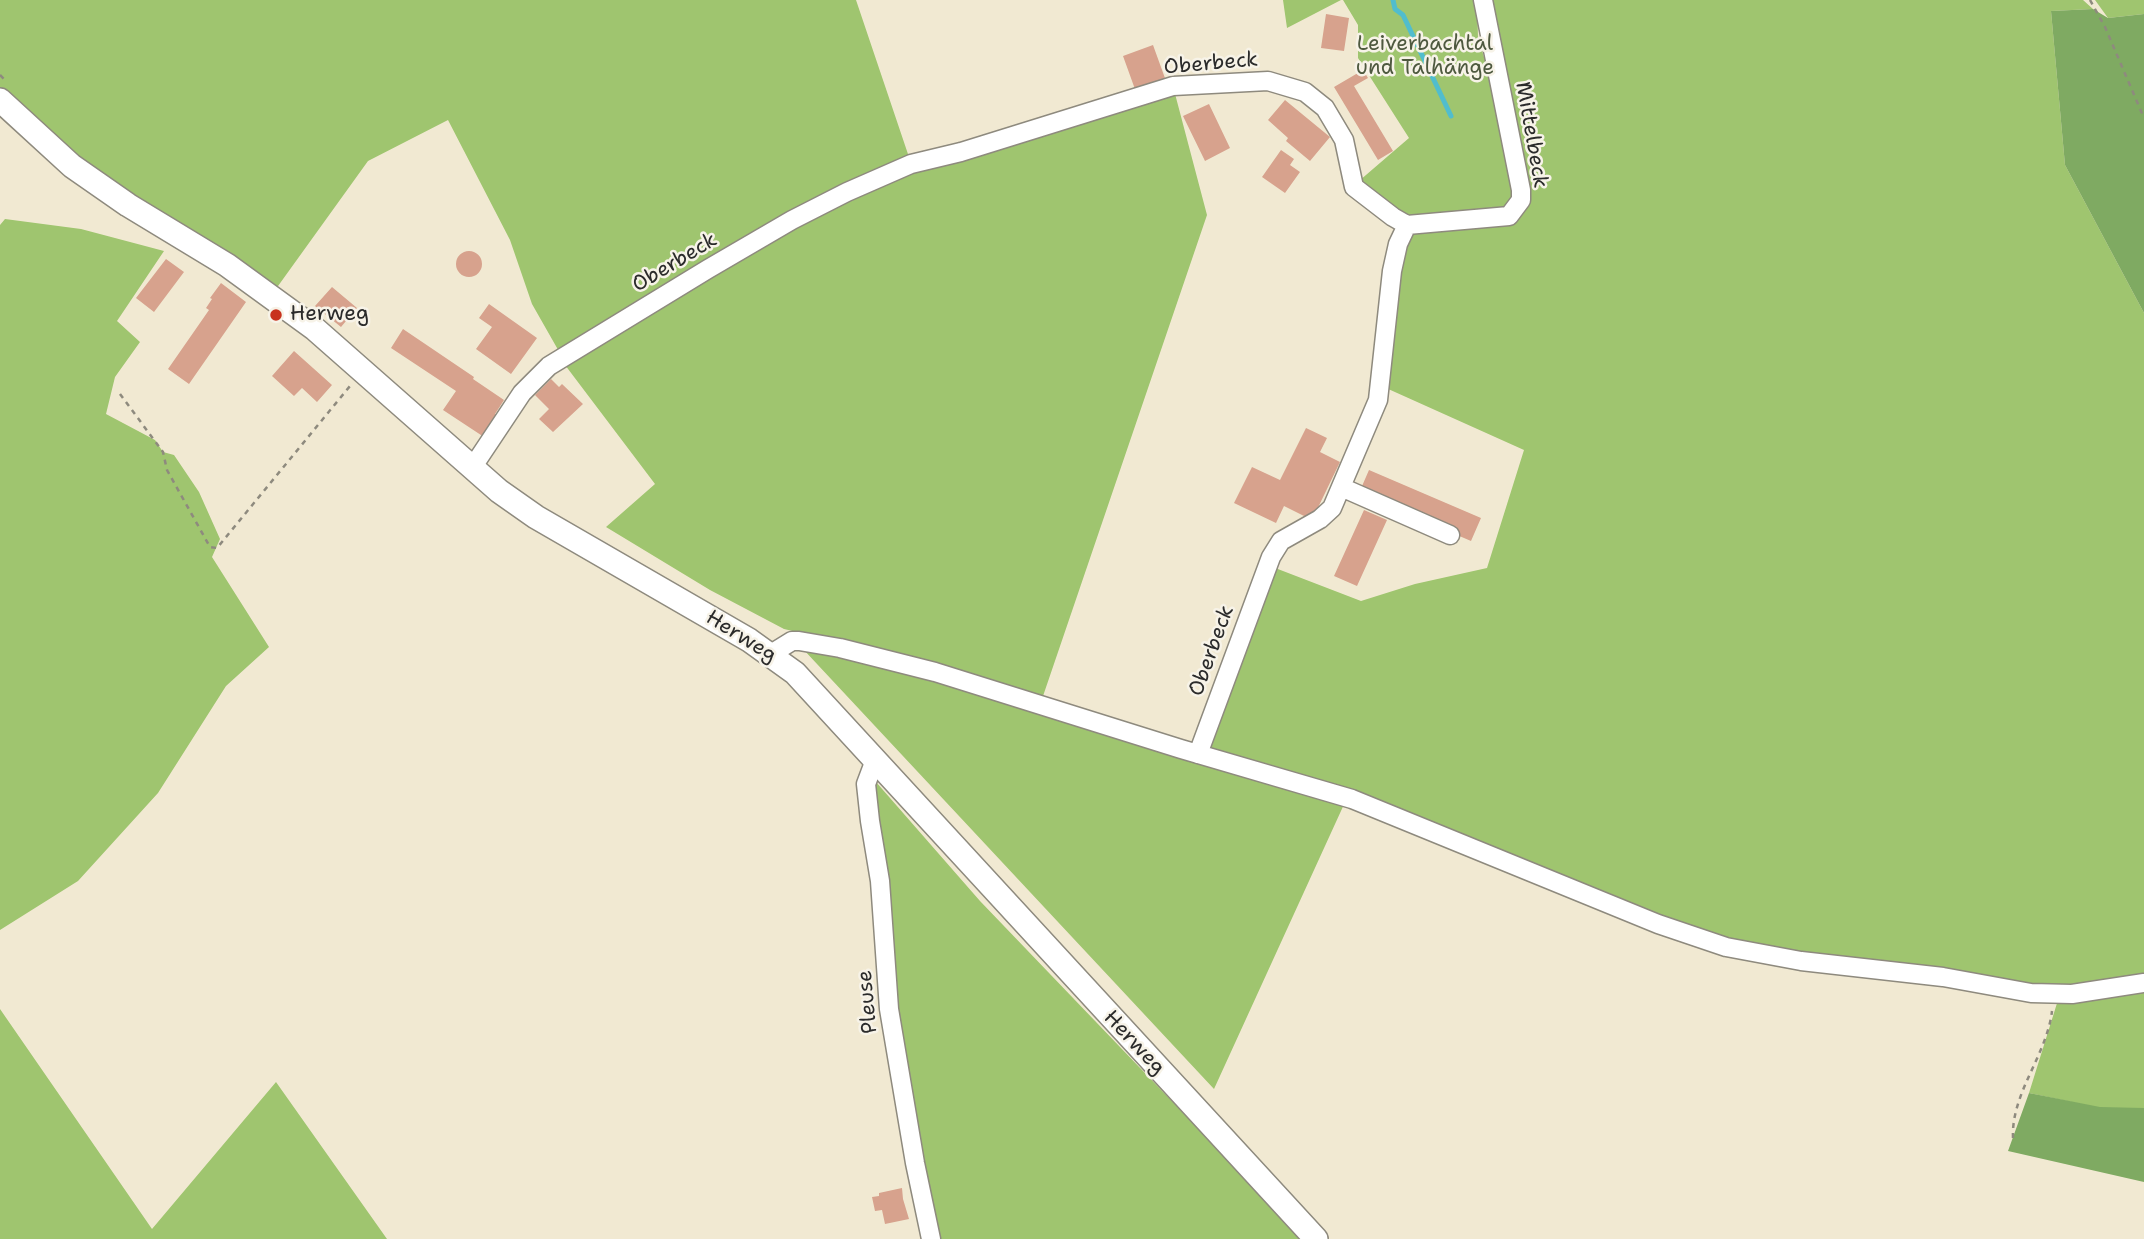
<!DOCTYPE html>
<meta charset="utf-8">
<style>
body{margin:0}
canvas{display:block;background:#f1e9d2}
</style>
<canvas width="2144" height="1239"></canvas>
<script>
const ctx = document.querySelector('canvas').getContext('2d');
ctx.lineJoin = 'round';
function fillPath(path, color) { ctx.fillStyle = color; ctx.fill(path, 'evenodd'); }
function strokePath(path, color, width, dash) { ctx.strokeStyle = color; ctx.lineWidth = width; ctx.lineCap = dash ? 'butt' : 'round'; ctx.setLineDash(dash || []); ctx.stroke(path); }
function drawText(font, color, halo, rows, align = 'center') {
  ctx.font = font + ' "Shantell Sans",sans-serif'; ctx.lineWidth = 5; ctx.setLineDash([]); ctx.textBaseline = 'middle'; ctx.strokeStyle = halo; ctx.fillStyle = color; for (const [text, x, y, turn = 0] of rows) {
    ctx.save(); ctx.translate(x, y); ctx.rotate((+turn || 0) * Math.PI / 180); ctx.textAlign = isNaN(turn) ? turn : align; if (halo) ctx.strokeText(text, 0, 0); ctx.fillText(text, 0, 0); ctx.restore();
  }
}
const green = new Path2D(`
 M0 0H856L911 163 561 355 532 304 510 240 448 120 368 161 273 293 130 201 0 91Z
 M1283 0H1341L1287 28Z
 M1343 0H1477L1478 38 1502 114 1514 212 1521 205 1485 0H2083L2093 9 2051 11 2065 165 2144 313V983L2060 994 1733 944 1205 748 1270 566 1361 601 1415 584 1487 568 1524 450 1386 388 1403 220 1359 181 1409 138 1358 58V25Z
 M2095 0H2144V14L2108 18Z
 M1174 90 1207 215 1042 699 886 653 784 629 710 590 606 527 655 484 562 361 709 271 912 167Z
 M5 219 81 229 164 251 117 321 140 342 115 377 106 414 155 440 163 452 174 455 199 492 220 539 212 557 269 647 226 686 158 793 78 881 0 930V225Z
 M803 649 881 661 1346 800 1214 1089Z
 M876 782 980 901 1260 1193 1300 1239H934L902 1073 873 789Z
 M2144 988V1108H2100L2029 1093 2058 1000Z
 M0 1009 152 1229 276 1082 387 1239H0Z`);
const forest = new Path2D(`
 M2093 9 2108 18 2144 14V313L2065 165 2051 11Z
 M2029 1093 2100 1107 2144 1108V1182L2008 1151Z`);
const stream = new Path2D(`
 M1393 0 1395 9 1403 15 1451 116`);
const building = new Path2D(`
 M1326 14 1349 18 1344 51 1321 48Z
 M1153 45 1166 81 1136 92 1123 56Z
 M1363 70 1368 78 1354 86 1393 151 1378 160 1334 87Z
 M1285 100 1330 137 1310 161 1286 141 1288 138 1268 120Z
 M1209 104 1230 148 1205 161 1183 116Z
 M1281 150 1294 159 1290 165 1300 172 1285 193 1262 177Z
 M456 264a13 13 0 1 1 26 0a13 13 0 1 1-26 0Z
 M166 259 184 272 154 312 136 298Z
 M221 283 246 302 189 384 168 369 209 310 206 308 212 299 210 298Z
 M332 287 357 308 341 327 315 306Z
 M489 304 537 338 511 374 476 349 492 327 479 318Z
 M403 329 474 377 473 379 504 400 495 414 501 418 487 439 443 410 456 391 391 348Z
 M294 351 332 385 317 402 302 388 294 396 272 376Z
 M551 379 559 387 562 384 583 404 553 432 539 419 549 409 535 395Z
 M1306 428 1327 438 1320 452 1340 462 1312 520 1284 506 1276 523 1234 503 1252 467 1280 480Z
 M1369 470 1481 518 1471 541 1359 493Z
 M1364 510 1387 520 1357 586 1334 576Z
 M902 1188 903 1199 909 1219 885 1224 882 1210 875 1211 872 1197 879 1196V1193Z`);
const path = new Path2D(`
 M2090 0 2105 27 2144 118
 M0 75 6 81
 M120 394 163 452 167 470 210 547 217 548 350 386
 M2013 1138C2011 1093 2047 1055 2052 1011`);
const minor = new Path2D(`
 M1407 225 1509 216 1521 200V190L1483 0
 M472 468 522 393 549 366 708 269 792 220 847 192 911 164 961 152 1173 86 1268 81 1305 92 1325 108 1344 140 1354 187 1393 217 1407 225 1398 244 1392 271 1378 400 1332 508 1320 519 1281 541 1271 557 1198 754
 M1341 487 1450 535
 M771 654 792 641H799L840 648 935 672 1181 749 1352 799 1658 924 1726 947 1801 961 1943 977 2031 993 2072 994 2144 983
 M875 760 866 784 870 821 880 881 889 1009 915 1163 931 1239`);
const major = new Path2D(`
 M0 100 72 166 128 205 227 265 315 329 499 491 536 517 749 640 795 673 1316 1239`);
const markers = [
 [276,315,7,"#c8321e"]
];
const parkNames = [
 ["Leiverbachtal",1425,45],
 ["und Talhänge",1425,69]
];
const streetNames = [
 ["Oberbeck",1211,64,-5],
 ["Mittelbeck",1531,135,80],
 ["Oberbeck",675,263,-31],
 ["Herweg",741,637,32],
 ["Oberbeck",1212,651,-70],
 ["Pleuse",868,1002,-95],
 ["Herweg",1134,1043,47]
];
const poiNames = [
 ["Herweg",290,315]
];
fillPath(green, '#9fc56f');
fillPath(forest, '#7faa62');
strokePath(stream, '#51bdcd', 5);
fillPath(building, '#d7a28d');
strokePath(minor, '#8e8a7e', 21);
strokePath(major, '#8e8a7e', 26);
strokePath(path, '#8e8a7e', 2.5, [5, 5]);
strokePath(minor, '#fff', 18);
strokePath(major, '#fff', 23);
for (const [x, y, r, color] of markers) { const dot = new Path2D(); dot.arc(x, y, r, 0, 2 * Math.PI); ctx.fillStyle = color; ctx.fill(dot); strokePath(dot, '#f7f3e8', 2.5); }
drawText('21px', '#4e593f', '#f7f3e8', parkNames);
drawText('21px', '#2b2b2b', '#f7f3e8', streetNames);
drawText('21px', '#2b2b2b', '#f7f3e8', poiNames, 'left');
</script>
